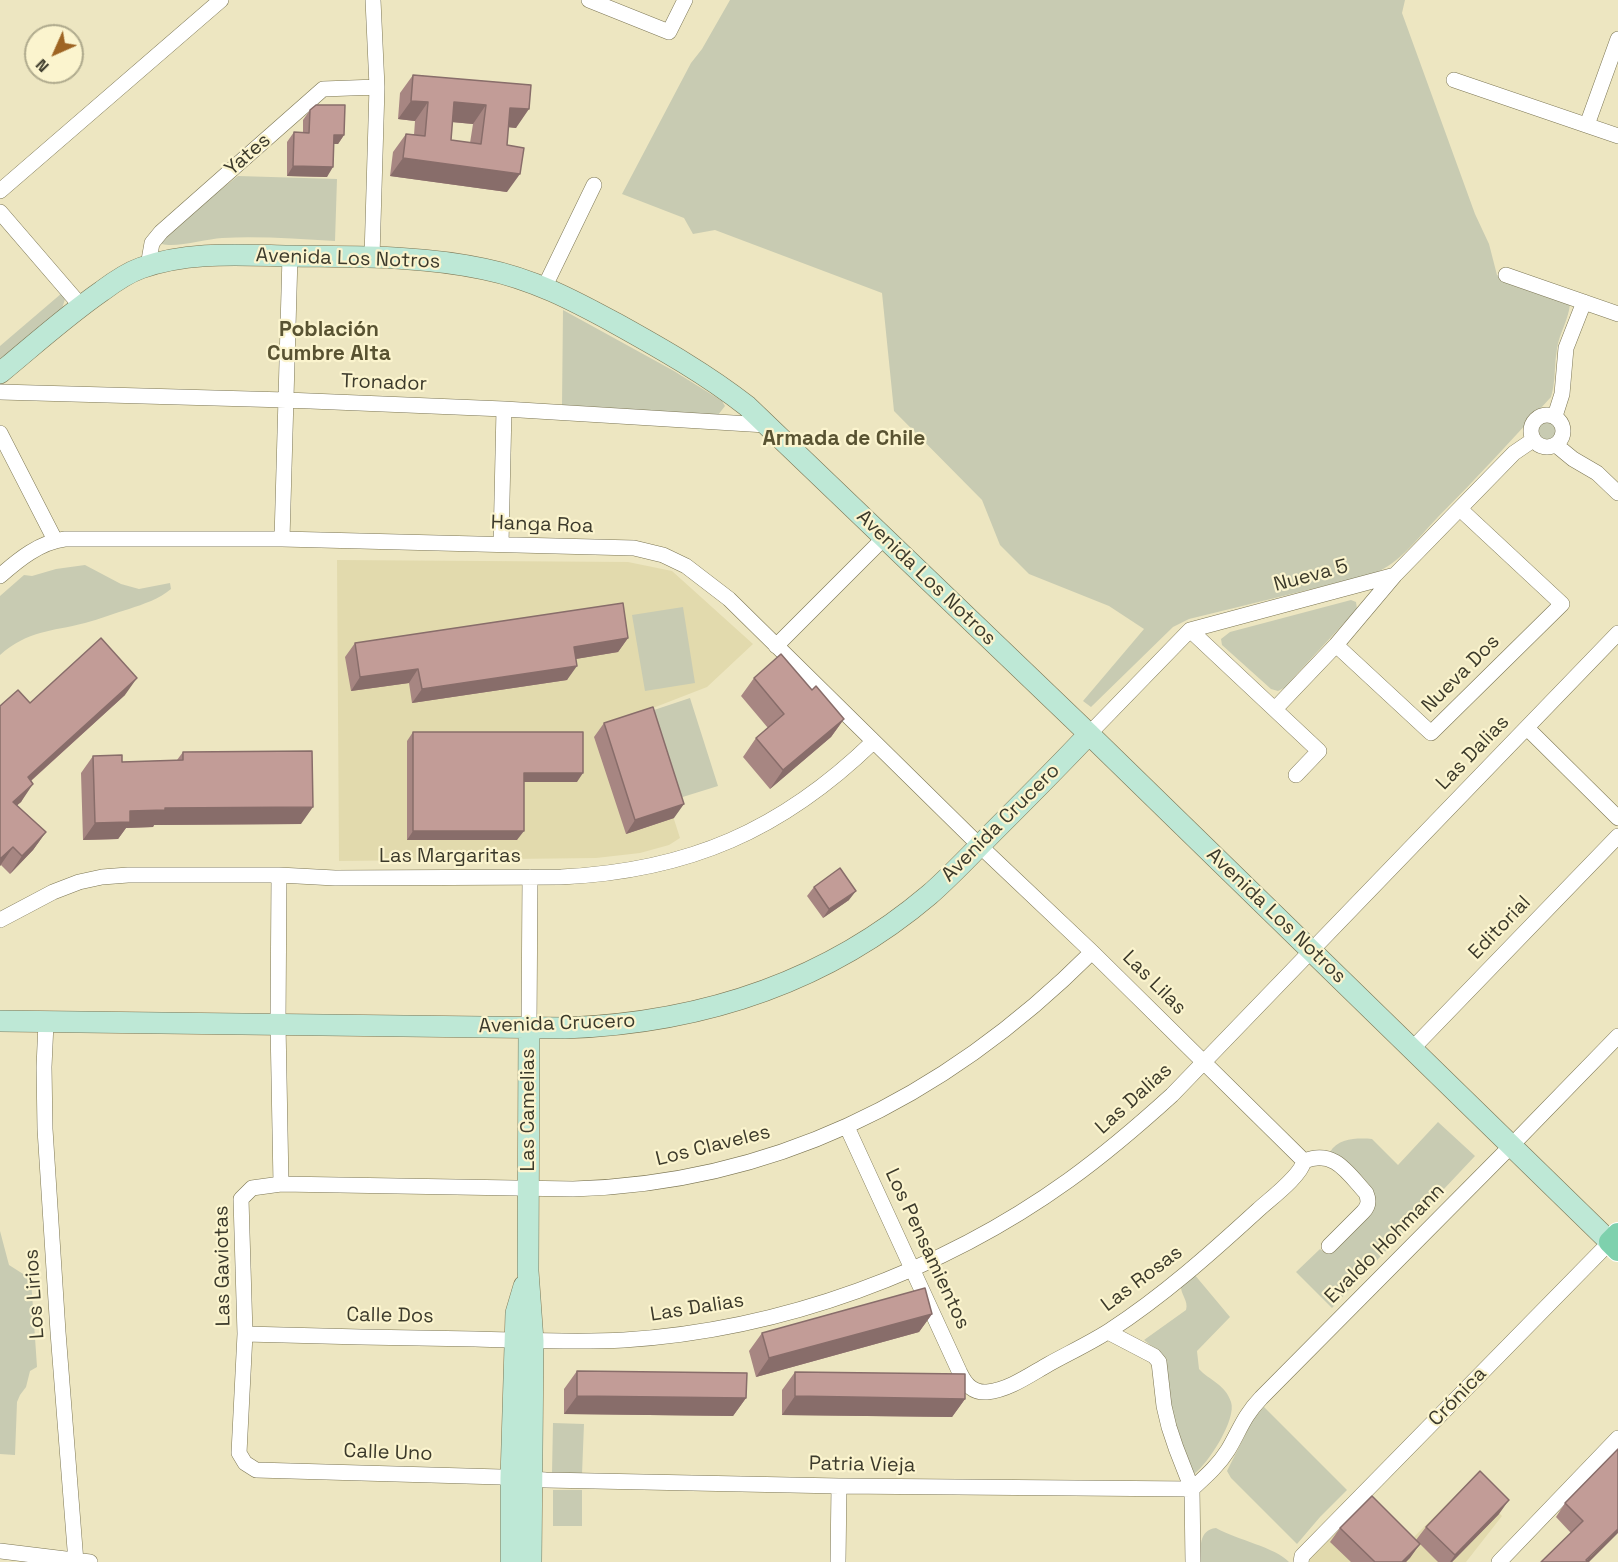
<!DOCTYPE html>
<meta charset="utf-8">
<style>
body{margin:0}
#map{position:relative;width:1618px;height:1562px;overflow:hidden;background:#ede6c1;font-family:"Space Grotesk",sans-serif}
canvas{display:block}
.north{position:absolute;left:24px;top:24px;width:60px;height:60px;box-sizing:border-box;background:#fbf4ce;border:2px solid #afaa8d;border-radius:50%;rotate:225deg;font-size:16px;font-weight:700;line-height:24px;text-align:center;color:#3c3a2b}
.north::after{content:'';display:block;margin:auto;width:21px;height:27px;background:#9e6423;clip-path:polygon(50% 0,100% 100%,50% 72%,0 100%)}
</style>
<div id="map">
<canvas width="1618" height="1562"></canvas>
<div class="north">N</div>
</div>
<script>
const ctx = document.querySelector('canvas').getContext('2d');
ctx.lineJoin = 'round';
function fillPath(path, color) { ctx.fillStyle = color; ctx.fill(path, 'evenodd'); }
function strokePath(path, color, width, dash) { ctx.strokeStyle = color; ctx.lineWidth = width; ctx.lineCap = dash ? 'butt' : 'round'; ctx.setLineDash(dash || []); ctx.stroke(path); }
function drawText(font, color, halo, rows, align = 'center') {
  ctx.font = font + ' "Space Grotesk",sans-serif'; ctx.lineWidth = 4.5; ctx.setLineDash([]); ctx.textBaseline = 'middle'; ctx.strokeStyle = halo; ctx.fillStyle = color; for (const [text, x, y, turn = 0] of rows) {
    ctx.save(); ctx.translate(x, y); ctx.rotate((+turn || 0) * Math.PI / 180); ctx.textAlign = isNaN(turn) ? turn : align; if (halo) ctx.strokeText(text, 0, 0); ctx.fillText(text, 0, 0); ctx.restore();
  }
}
const built = new Path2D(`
 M337 560 628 562 672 571 753 644 707 687 640 713 680 838 669 845 640 853 596 858 339 861Z
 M1469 1482 1502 1516 1466 1562H1309L1310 1559 1365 1503 1407 1544Z`);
const green = new Path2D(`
 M730 0H1405L1402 13 1475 214 1489 244 1497 275 1508 281 1570 303C1569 320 1559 333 1557 349 1554 365 1556 381 1551 397 1514 437 1477 478 1438 517 1418 538 1400 563 1373 574L1189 619 1173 627 1091 707 1083 701 1144 629 1109 606 1029 574 1000 545 982 500 894 411 882 293 715 230 693 234 684 218 622 194 691 63 702 49Z
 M238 176 337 179 335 241C298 239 260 236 222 238 206 239 176 248 162 244L160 240 165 233Z
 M62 293 65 299 61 312 0 363V346Z
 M563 310 674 371 722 401 725 406 718 415 562 405Z
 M1537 431a10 10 0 1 1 20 0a10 10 0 1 1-20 0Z
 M85 565 121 584 139 589 170 583 171 589C159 599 144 604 129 609 115 613 100 619 85 623 50 632 29 630 0 655V596L24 575 32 576 56 569Z
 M1351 600 1356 602 1357 609 1284 688 1278 691 1271 689 1222 645 1221 639 1230 632Z
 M683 607 695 683 645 691 632 615Z
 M690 698 718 786 673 800 645 713Z
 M1438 1122 1475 1156 1332 1308 1296 1272 1320 1249 1327 1254 1371 1209 1330 1152C1338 1138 1358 1138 1372 1139L1398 1165Z
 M0 1231 9 1265 31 1279 37 1367 30 1371 26 1387 20 1395 17 1402 15 1455 0 1454Z
 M1194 1274 1230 1317 1197 1351 1199 1369C1209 1380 1226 1385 1231 1402 1237 1419 1208 1464 1194 1474L1173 1420 1163 1355 1144 1340 1186 1310C1189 1301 1180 1294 1181 1285Z
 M1264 1407 1347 1490 1320 1517 1297 1544 1231 1478 1227 1471 1253 1419Z
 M553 1423 584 1424 582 1474 552 1473Z
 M553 1490H582V1526H553Z
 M1216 1528C1237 1540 1275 1547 1289 1562H1200C1201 1548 1198 1530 1216 1528Z`);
const street = new Path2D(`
 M589 0 669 32 685 0
 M1454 80 1618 136
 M1587 125 1618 39
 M0 191 221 0
 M0 212 81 306
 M372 257 377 87 373 0
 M148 266 152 243 161 232 323 89 377 87
 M1506 275 1618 314
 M545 286 594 185
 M0 392 286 400 504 409 766 425
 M1531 431a16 16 0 1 1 32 0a16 16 0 1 1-32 0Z
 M1555 416 1562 394 1566 348 1584 302
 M0 433 55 540
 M1556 445 1573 459 1597 473 1618 493
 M282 539 290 256
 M501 544 504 409
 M0 576C18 560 40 542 65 539H282L634 548 663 555 686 566 729 599 979 845 1092 952 1304 1161C1301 1176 1270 1199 1258 1210 1211 1253 1163 1296 1109 1331 1090 1343 1069 1353 1049 1364 1031 1374 1009 1390 987 1392 973 1393 966 1385 960 1373L847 1127
 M1190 630 1319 751 1296 775
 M1336 645 1431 733 1562 604 1460 509
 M776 646 884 538
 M1275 709 1336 645 1395 575 1514 453 1533 440
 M1527 728 1618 818
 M1089 734 1190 630 1395 575
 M279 875 278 1024 281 1184 252 1188 241 1199 245 1334 239 1453 245 1463 256 1470 501 1477 546 1480 839 1486 1192 1489
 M0 920 53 892 79 882 102 877 128 875H279L335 878 561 877C689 871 782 830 873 742
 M46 1023 44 1067 45 1129 58 1332 76 1562
 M529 1028 530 877
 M1412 1049 1618 836
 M1304 1161C1334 1149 1347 1172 1366 1193 1369 1200 1369 1206 1363 1212L1329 1246
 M281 1184 573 1189C778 1183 949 1095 1092 952
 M1108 1332 1154 1356 1159 1362 1164 1406 1169 1427 1176 1448 1192 1489 1193 1562
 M245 1334C322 1336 398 1338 475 1339 525 1340 574 1343 624 1340 782 1330 941 1272 1069 1180 1105 1154 1139 1125 1172 1095L1618 633
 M1192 1489C1205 1477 1218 1466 1228 1450 1240 1430 1243 1417 1261 1398L1511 1146 1618 1036
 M0 1551 90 1562
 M838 1562 839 1486
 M1301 1562 1302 1556 1610 1242
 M1499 1562 1618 1438`);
const secondary = new Path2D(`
 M0 373C34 345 66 316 102 291 114 282 127 273 141 268 188 251 240 255 289 256 354 257 420 255 484 269 533 279 573 300 617 324 662 349 706 374 747 406L1089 734 1610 1242
 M0 1021 565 1028C701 1023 824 984 929 895 953 874 974 851 997 828 1028 797 1059 766 1089 734
 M529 1028 528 1271 533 1341 531 1562
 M511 1562V1478L516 1313 524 1286`);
const primary = new Path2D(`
 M1618 1234 1610 1242 1618 1250`);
const wall = new Path2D(`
 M413 75 531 85 516 128 508 127 507 145V192L390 176 393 152 406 134 414 135 415 121 398 119 400 93ZM452 122 473 124 470 143 451 140Z
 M310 110 344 135 338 144H334L327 177 287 176V142L294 132 303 133V120Z
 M628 638 618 652 575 659 567 680 412 703 409 683 351 691 345 657 355 643Z
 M754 678 812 690 844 719 831 737 770 789 743 757 756 738 768 728 741 696Z
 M125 695 31 781 21 802 17 805 46 832 33 850 10 874 1 865 0 866V706L30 703Z
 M604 723 674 818 626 834 594 737Z
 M413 732 577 782H524L517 840H407V741Z
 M183 752 301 824 154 825 153 827 126 828 118 839 83 840 81 773 93 756 122 762 177 760Z
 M814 887 849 900 823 918 807 896Z
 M932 1314 919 1332 756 1377 749 1351 762 1333Z
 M577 1371 746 1398 733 1416 564 1414V1389Z
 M795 1372 965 1399 952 1417 782 1415V1390Z
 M1618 1449 1589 1562 1571 1533 1556 1517 1565 1503Z
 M1499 1514 1452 1562H1438L1420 1544 1406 1562H1351L1330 1542 1340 1528 1416 1540 1426 1527Z`);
const shadedWall = new Path2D(`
 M411 101 428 102 415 121 398 119Z
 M454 102 486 105 473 124 441 121Z
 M510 108 529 109 516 128 497 126Z
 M334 135H344L338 144H327Z
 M403 158 520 174 507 192 390 176Z
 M293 166 333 167 327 177 287 176Z
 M628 638 618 652 564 661 574 647Z
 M577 666 567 680 412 703 422 689Z
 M418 669 409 683 351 691 360 677Z
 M137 678 125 695 15 795 28 777Z
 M844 719 831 737 770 789 783 770Z
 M524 773H583L577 782H517Z
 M33 784 21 802 1 819 13 802Z
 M684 804 674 818 626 834 635 820Z
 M313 807 301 824 154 825 153 827 126 828 118 839 83 840 95 823 130 811 165 808Z
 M413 831H524L517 840H407Z
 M46 832 33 850 10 874 22 856Z
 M13 847 0 866V859Z
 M856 891 849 900 823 918 829 909Z
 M932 1314 919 1332 756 1377 769 1358Z
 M577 1396 746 1398 733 1416 564 1414Z
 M795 1396 965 1399 952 1417 782 1415Z
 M1509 1500 1499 1514 1452 1562H1450L1455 1555Z
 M1618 1529V1533L1589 1562H1585Z
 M1420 1544 1410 1558 1406 1562H1402Z`);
const building = new Path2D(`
 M413 75 531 85 529 109 510 108 507 145 524 148 520 174 403 158 406 134 425 136 428 102 411 101ZM454 102 486 105 481 144 451 140Z
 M316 105H345L344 135H334L333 167 293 166 294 132 309 133 310 110Z
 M623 603 628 638 574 647 577 666 422 689 418 669 360 677 355 643Z
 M101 638 137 678 28 777 33 784 13 802 46 832 22 856 13 847 0 859V706L18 690 30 703Z
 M781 654 812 690 816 686 844 719 783 770 756 738 784 714 754 678Z
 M653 707 684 804 635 820 604 723Z
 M413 732H583V773H524V831H413Z
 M312 751 313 807 165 808V810L130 811V822L95 823 93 756 122 755V762L183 760V752Z
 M840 868 856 891 829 909 814 887Z
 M925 1288 932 1314 769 1358 762 1333Z
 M577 1371 747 1373 746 1398 577 1396Z
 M795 1372 965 1374V1399L795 1396Z
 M1618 1449V1529L1586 1560 1588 1562H1541L1583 1521 1565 1503Z
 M1480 1471 1509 1500 1455 1555 1426 1527Z
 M1372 1496 1420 1544 1402 1562H1375L1340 1528Z`);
const streetNames = [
 ["Yates",248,155,-41],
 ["Avenida Los Notros",348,259,2],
 ["Tronador",384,383,2],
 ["Hanga Roa",542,525,2],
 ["Nueva 5",1311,576,-15],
 ["Avenida Los Notros",926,578,44],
 ["Nueva Dos",1461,674,-45],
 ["Las Dalias",1473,753,-46],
 ["Avenida Crucero",1001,823,-45],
 ["Las Margaritas",450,857],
 ["Avenida Los Notros",1276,916,44],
 ["Editorial",1500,928,-46],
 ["Las Lilas",1154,983,45],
 ["Avenida Crucero",557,1024,-2],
 ["Las Dalias",1134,1099,-42],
 ["Las Camelias",529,1110,-90],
 ["Los Claveles",713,1146,-14],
 ["Evaldo Hohmann",1385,1244,-45],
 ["Los Pensamientos",927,1249,65],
 ["Las Gaviotas",223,1266,-91],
 ["Las Rosas",1142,1279,-37],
 ["Los Lirios",35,1294,-94],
 ["Las Dalias",697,1308,-9],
 ["Calle Dos",390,1316,1],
 ["Crónica",1458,1397,-46],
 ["Calle Uno",388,1453,2],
 ["Patria Vieja",862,1465,1]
];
const neighbourhoodNames = [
 ["Población",329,330],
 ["Cumbre Alta",329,354],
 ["Armada de Chile",844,439]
];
fillPath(built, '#e2daad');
fillPath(green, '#c8cbb2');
strokePath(street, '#7c7654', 16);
strokePath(secondary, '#7c7654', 22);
strokePath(primary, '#fff', 24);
strokePath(street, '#fff', 15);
strokePath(secondary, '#bee8d6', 21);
strokePath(primary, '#7ed1ad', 22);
fillPath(wall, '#a78682');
fillPath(shadedWall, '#886d6a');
fillPath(building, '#c29c97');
strokePath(building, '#886d6a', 1.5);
drawText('20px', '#3c3a2b', '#fbf4ce', streetNames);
drawText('bold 21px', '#595332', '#fbf4ce', neighbourhoodNames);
</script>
